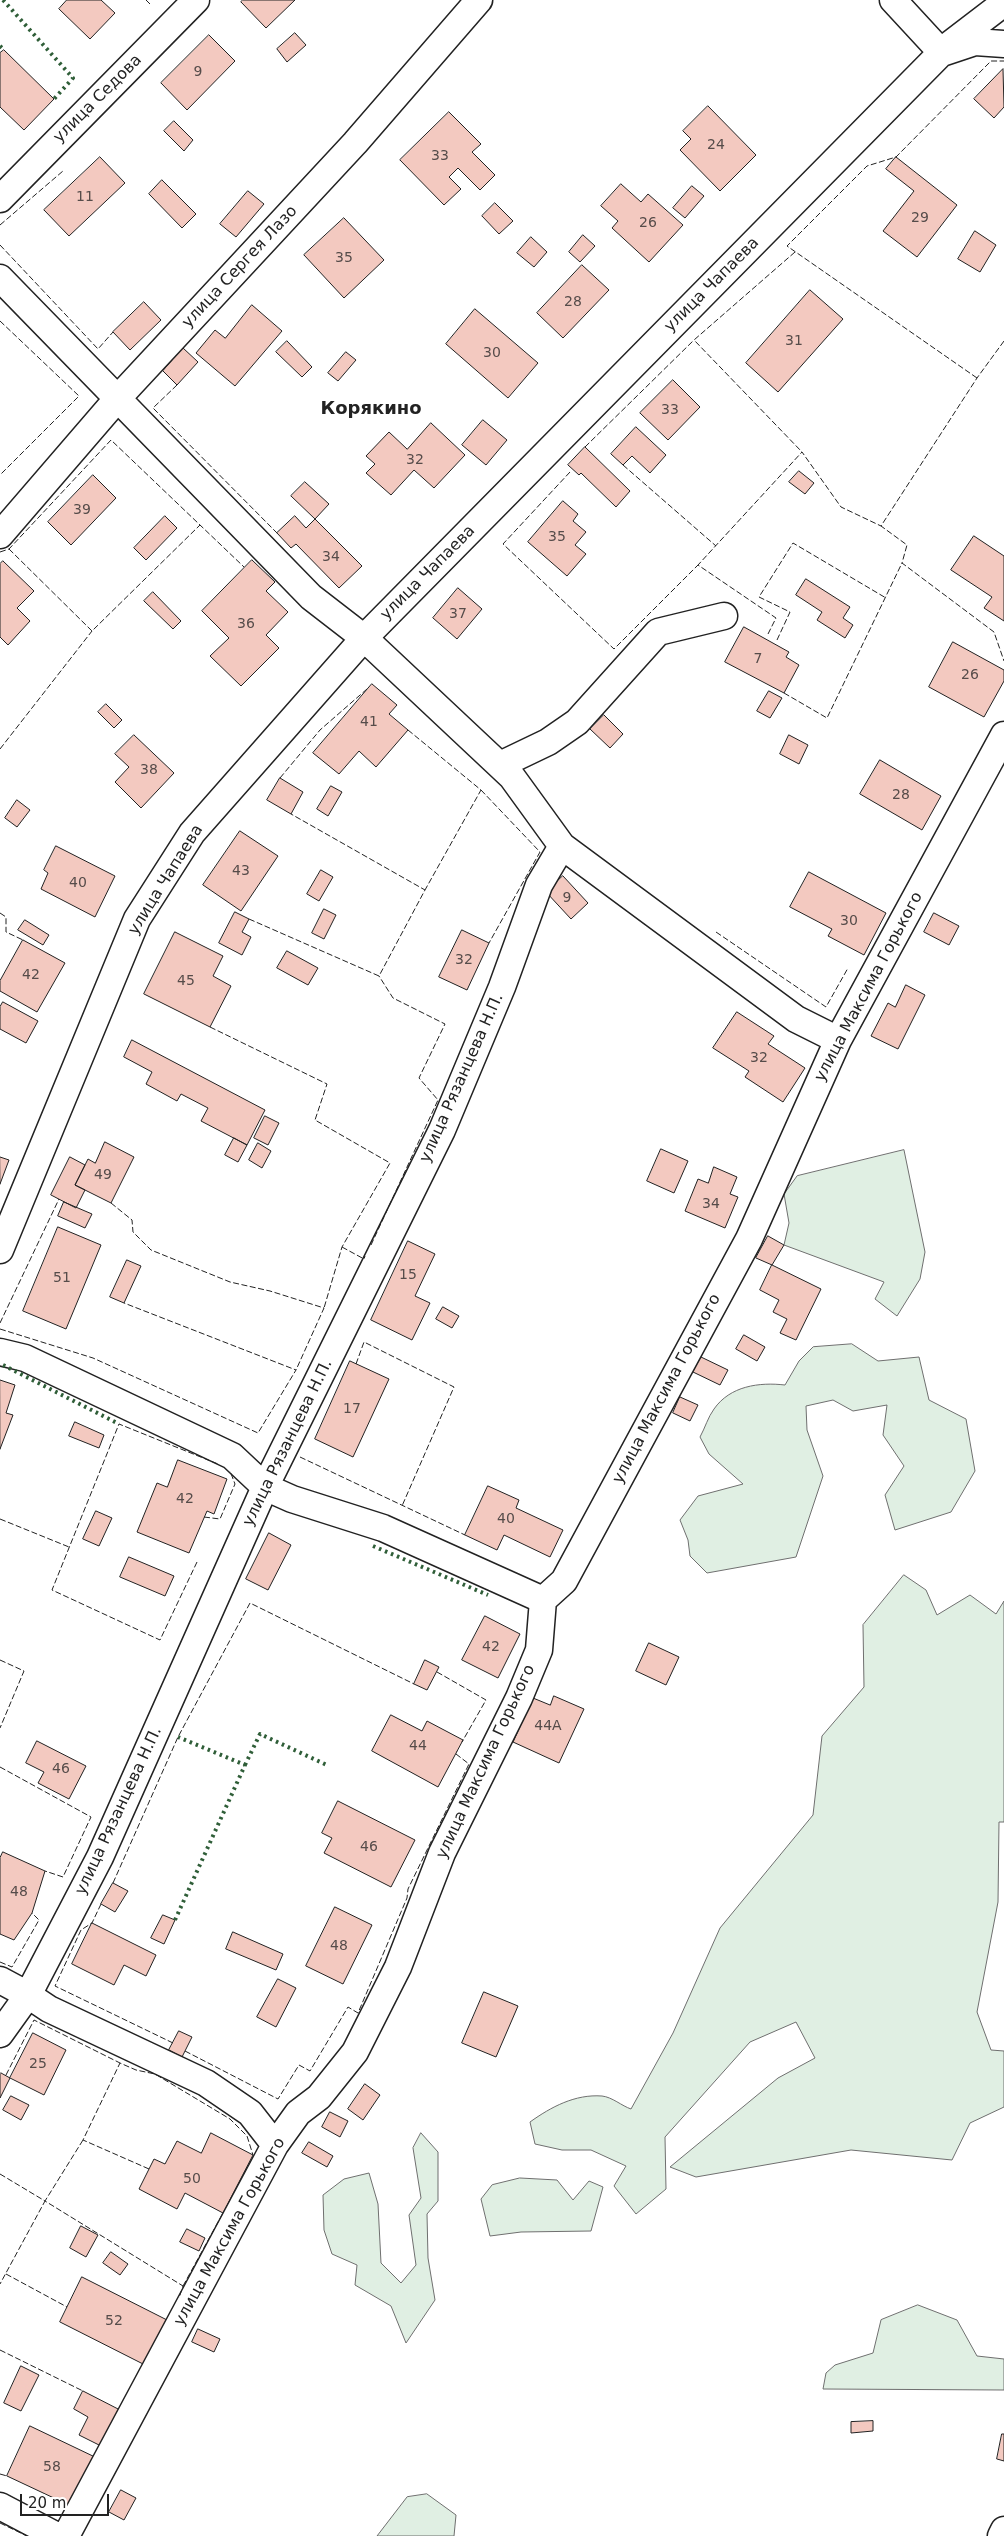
<!DOCTYPE html>
<meta charset="utf-8">
<style>
body{margin:0}
#map{position:relative;width:1004px;height:2536px;overflow:hidden;background:#fff;font-family:"DejaVu Sans",sans-serif}
canvas{display:block}
.scale{position:absolute;left:20px;top:2494px;width:89px;height:22px;box-sizing:border-box;border:2px solid #222;border-top:0;padding-left:6px;font-size:15px;line-height:18px;white-space:nowrap;color:#222;-webkit-text-stroke:4px #fff;paint-order:stroke}
</style>
<div id="map">
<canvas width="1004" height="2536"></canvas>
<div class="scale">20 m</div>
</div>
<script>
const ctx = document.querySelector('canvas').getContext('2d');
ctx.lineJoin = 'round';
function fillPath(path, color) { ctx.fillStyle = color; ctx.fill(path, 'evenodd'); }
function strokePath(path, color, width, dash) { ctx.strokeStyle = color; ctx.lineWidth = width; ctx.lineCap = dash ? 'butt' : 'round'; ctx.setLineDash(dash || []); ctx.stroke(path); }
function drawText(font, color, halo, rows, align = 'center') {
  ctx.font = font + ' "DejaVu Sans",sans-serif'; ctx.lineWidth = 4; ctx.setLineDash([]); ctx.textBaseline = 'middle'; ctx.strokeStyle = halo; ctx.fillStyle = color; for (const [text, x, y, turn = 0] of rows) {
    ctx.save(); ctx.translate(x, y); ctx.rotate((+turn || 0) * Math.PI / 180); ctx.textAlign = isNaN(turn) ? turn : align; if (halo) ctx.strokeText(text, 0, 0); ctx.fillText(text, 0, 0); ctx.restore();
  }
}
const green = new Path2D(`
 M904 1150 925 1252 920 1279 897 1316 875 1299 884 1282 784 1245 789 1223 784 1194 797 1176Z
 M852 1344 878 1361 919 1357 929 1400 966 1419 975 1471 951 1512 895 1530 885 1495 904 1466 883 1435 887 1405 853 1411 833 1400 806 1406 807 1430 823 1476 796 1557 707 1573 690 1556 688 1540 680 1520 698 1496 743 1484 709 1454 700 1437C705 1428 708 1417 714 1409 730 1386 759 1382 785 1385L799 1361 813 1347Z
 M904 1575 926 1590 937 1615 970 1595 996 1614 1004 1601V1822H999L998 1902 977 2012 991 2050 1004 2051V2107L970 2123 952 2160 851 2150 696 2177 670 2167 778 2078 815 2058 796 2022 750 2042 665 2137 666 2189 636 2214 614 2186 626 2166 591 2150H562L535 2144 530 2122C551 2107 575 2094 602 2096 612 2097 622 2106 631 2109L673 2033 720 1928 813 1815 822 1736 864 1687 863 1625Z
 M421 2133 438 2152V2201L427 2214 428 2258 435 2300 406 2343 391 2306 355 2285 357 2265 332 2254 324 2230 323 2195 344 2179 369 2173 378 2204 381 2263 401 2283 416 2265 409 2215 421 2198 413 2148Z
 M520 2178 557 2180 573 2200 589 2181 603 2187 591 2231 521 2232 490 2236 481 2199 492 2185Z
 M918 2305 957 2320 977 2356 1004 2359V2390L823 2389 826 2373 835 2365 873 2353 881 2320Z
 M427 2494 456 2515 454 2536H377L407 2497Z`);
const building = new Path2D(`
 M67 0H101L115 13 90 39 59 9Z
 M243 0H295L266 28 241 2Z
 M295 33 306 45 287 62 277 49Z
 M209 35 235 61 187 110 161 83Z
 M4 50 54 99 24 130 0 107V53Z
 M1003 69 1004 107 994 118 974 99Z
 M708 106 756 155 720 191 680 150 691 139 683 131Z
 M449 112 481 144 472 152 495 175 480 190 458 168 449 177 461 189 444 205 400 160Z
 M174 121 193 140 184 151 164 131Z
 M100 157 125 183 69 236 44 210Z
 M896 157 957 205 917 257 883 231 914 191 886 169Z
 M162 180 196 214 182 228 149 194Z
 M621 184 641 202 648 194 683 225 649 262 612 228 618 221 601 206Z
 M692 186 704 196 685 218 673 208Z
 M248 191 264 204 236 237 220 224Z
 M495 203 513 221 499 234 482 216Z
 M344 218 384 260 344 298 304 255Z
 M975 231 996 245 980 272 958 259Z
 M583 235 595 246 580 262 569 252Z
 M531 237 547 252 534 267 517 253Z
 M582 265 609 290 563 338 537 313Z
 M810 290 843 319 778 392 746 363Z
 M144 302 161 320 130 350 113 332Z
 M252 305 282 331 235 386 196 353 215 330 225 338Z
 M475 309 538 363 508 398 446 344Z
 M287 341 312 367 302 377 276 352Z
 M183 348 198 362 177 385 163 371Z
 M346 352 356 360 338 381 328 373Z
 M673 380 700 407 668 440 640 413Z
 M483 420 507 440 486 465 462 445Z
 M431 423 465 455 434 488 414 470 391 495 366 473 375 464 366 456 389 432 407 449Z
 M636 427 666 455 650 473 632 456 623 465 611 454Z
 M585 447 630 491 616 507 581 473 579 475 568 465Z
 M799 471 814 483 805 494 789 482Z
 M93 475 116 498 71 545 48 522Z
 M305 482 329 504 315 519 291 496Z
 M563 501 578 514 573 521 586 532 575 545 586 554 567 576 528 542Z
 M165 516 177 528 146 560 134 548Z
 M295 516 306 528 315 519 362 566 339 588 296 544 291 548 277 533Z
 M974 536 1004 556V621L984 608 992 597 951 570Z
 M252 560 275 582 266 591 288 612 266 635 279 648 241 686 210 656 229 638 202 611Z
 M3 561 34 591 17 608 30 621 8 645 0 637V564Z
 M806 579 850 607 843 618 853 625 845 638 817 620 822 612 796 595Z
 M458 588 482 609 457 639 433 618Z
 M153 592 181 621 173 629 144 601Z
 M744 627 789 652 786 657 799 665 784 693 725 662Z
 M953 642 1004 670V681L984 717 929 687Z
 M372 684 397 705 389 714 408 730 376 767 359 751 339 774 313 753Z
 M769 691 782 698 770 718 757 711Z
 M106 704 122 720 114 728 98 712Z
 M604 715 623 734 610 748 590 729Z
 M134 735 174 773 141 808 115 782 129 767 115 754Z
 M789 735 808 745 799 764 780 754Z
 M880 760 941 796 922 830 860 794Z
 M280 778 303 792 291 814 267 800Z
 M331 786 342 792 328 816 317 809Z
 M17 800 30 810 17 827 5 818Z
 M240 831 278 856 241 911 203 885Z
 M56 846 115 876 95 917 41 889 48 873 44 870Z
 M321 870 333 877 319 901 307 894Z
 M809 872 886 913 864 955 828 936 832 929 790 907Z
 M563 876 588 903 571 919 546 892Z
 M324 909 336 915 324 939 312 933Z
 M235 912 249 919 242 932 251 937 242 955 219 943Z
 M934 913 959 926 949 945 924 932Z
 M25 920 49 935 43 945 18 930Z
 M462 930 489 943 467 990 439 977Z
 M175 932 223 956 213 976 231 986 210 1027 144 994Z
 M23 940 65 963 37 1012 0 991V981Z
 M287 951 318 968 308 985 277 968Z
 M906 985 925 995 898 1049 871 1036 888 1003 895 1007Z
 M3 1002 38 1021 26 1043 0 1029V1007Z
 M737 1012 774 1036 768 1044 805 1068 783 1102 745 1077 749 1071 713 1048Z
 M132 1040 265 1110 247 1145 201 1121 208 1108 181 1094 177 1101 146 1084 152 1072 124 1057Z
 M265 1116 279 1123 268 1145 254 1138Z
 M234 1138 247 1145 238 1162 225 1155Z
 M105 1142 134 1157 111 1203 75 1185 88 1159 95 1163Z
 M258 1143 271 1151 262 1168 249 1160Z
 M661 1149 688 1161 674 1193 647 1181Z
 M0 1157 9 1160 0 1184Z
 M70 1157 85 1165 75 1185 85 1190 76 1208 51 1195Z
 M714 1167 737 1177 730 1194 738 1197 725 1228 685 1211 698 1179 708 1183Z
 M64 1202 92 1214 85 1228 58 1216Z
 M58 1227 101 1245 66 1329 23 1311Z
 M768 1236 784 1245 772 1265 756 1258Z
 M408 1241 435 1254 415 1296 430 1303 412 1340 371 1320Z
 M127 1260 141 1266 124 1303 110 1297Z
 M772 1265 821 1289 796 1340 780 1333 787 1319 773 1312 779 1300 760 1290Z
 M443 1307 459 1316 452 1328 436 1319Z
 M744 1335 765 1347 757 1361 736 1349Z
 M701 1357 728 1370 720 1385 693 1372Z
 M350 1361 389 1379 353 1457 315 1439Z
 M0 1380 15 1385 6 1413 13 1415 0 1449Z
 M680 1397 698 1405 690 1421 673 1413Z
 M75 1422 104 1435 99 1448 69 1436Z
 M178 1460 227 1479 214 1514 207 1511 189 1553 137 1532 157 1483 167 1487Z
 M488 1486 519 1500 516 1508 563 1530 550 1557 504 1535 497 1550 465 1535Z
 M96 1511 112 1518 99 1546 83 1539Z
 M269 1533 291 1545 268 1590 246 1579Z
 M129 1557 174 1576 165 1596 120 1577Z
 M485 1616 520 1634 498 1678 462 1660Z
 M649 1643 679 1657 666 1685 636 1671Z
 M425 1660 439 1667 427 1690 414 1684Z
 M554 1696 584 1709 559 1763 513 1742 533 1698 550 1705Z
 M391 1715 422 1731 427 1721 463 1740 438 1787 372 1751Z
 M37 1741 86 1766 69 1799 38 1783 44 1772 26 1763Z
 M338 1801 415 1840 391 1887 324 1853 332 1838 322 1833Z
 M3 1852 45 1871 32 1913 14 1940 0 1934V1858Z
 M113 1883 128 1891 115 1912 101 1904Z
 M335 1907 372 1925 343 1984 306 1966Z
 M163 1915 175 1920 164 1944 151 1938Z
 M92 1923 156 1955 146 1976 124 1965 114 1985 72 1964Z
 M233 1932 283 1954 276 1970 226 1949Z
 M278 1979 296 1988 276 2027 257 2017Z
 M484 1992 518 2006 496 2057 462 2043Z
 M179 2031 192 2037 182 2057 169 2050Z
 M33 2033 66 2050 44 2095 10 2078Z
 M1 2073 10 2078 0 2098V2074Z
 M365 2084 380 2095 363 2120 348 2109Z
 M11 2096 29 2105 21 2120 3 2110Z
 M330 2112 348 2121 340 2137 322 2127Z
 M211 2133 253 2155 223 2213 185 2193 177 2209 139 2189 154 2159 165 2164 177 2141 201 2153Z
 M309 2142 333 2156 327 2167 302 2153Z
 M81 2226 98 2235 86 2257 70 2248Z
 M187 2229 205 2238 199 2251 180 2242Z
 M111 2252 128 2264 120 2275 103 2263Z
 M82 2277 169 2321 147 2366 60 2322Z
 M198 2329 220 2339 214 2352 192 2342Z
 M21 2366 39 2375 21 2411 4 2403Z
 M83 2391 122 2411 103 2447 79 2435 88 2417 74 2409Z
 M873 2421V2431L851 2433V2422Z
 M30 2426 97 2458 73 2507 7 2476Z
 M1002 2434H1004V2461L997 2459Z
 M121 2490 136 2498 124 2520 109 2512Z`);
const street = new Path2D(`
 M893 0 942 53 975 42 1004 44
 M0 199 196 0
 M0 278 311 597 364 638 512 777 562 846 796 1019 838 1040
 M0 535 118 398 355 143 479 0
 M500 765 548 742 577 722 658 632 724 616
 M0 1250 137 919 192 833 364 638 949 45 1004 3
 M0 1352 25 1358 232 1456 265 1487 292 1499 383 1528 543 1600
 M0 1980 28 1995 49 2009 206 2083 250 2113 275 2145
 M0 2034 28 1995 100 1857 265 1487 442 1130 502 987 539 885 562 846
 M0 2506 57 2536
 M66 2536 275 2145 298 2113 319 2097 355 2052 398 1967 442 1853 519 1698 539 1650 543 1600 564 1581 749 1239 838 1040 1004 735
 M1001 2536 1004 2530`);
const hedge = new Path2D(`
 M3 0 73 78 54 99
 M0 46 4 50
 M3 1365 119 1424
 M373 1546 488 1595
 M245 1765 260 1734 329 1766
 M175 1920 245 1765 178 1737`);
const fence = new Path2D(`
 M146 0 150 4
 M0 225 63 171
 M0 245 98 349 113 332
 M795 252 694 340 802 452
 M0 321 79 396 0 475
 M1004 341 977 378 881 526 907 545 902 563 994 632 1004 661
 M977 378 787 246 867 166 896 157 991 61H1004
 M177 385 153 408 277 533
 M585 447 694 340
 M623 465 716 546
 M570 472 503 544 614 649 698 565
 M9 549 92 631 200 525
 M0 552 9 549 111 440 244 567
 M768 634 776 618 698 565 802 452 841 507 881 526
 M777 640 790 612 759 597 793 543 886 598
 M784 693 827 718 902 563
 M408 730 481 790 425 890
 M0 749 92 631
 M280 778 320 730 367 689
 M481 790 540 852 489 943
 M0 913 6 917V932L23 940
 M249 919 379 976 425 890 291 814
 M716 932 826 1007 848 968
 M210 1027 327 1084 315 1120 390 1163 342 1247 324 1308
 M111 1203 132 1220 133 1232 151 1250 230 1282 270 1291 324 1308 296 1370
 M371 1245 438 1100 419 1078 445 1024 393 998 379 976
 M342 1247 364 1259 365 1256
 M0 1323 59 1199
 M0 1329 93 1358 258 1433 296 1370 124 1303
 M356 1364 364 1342 454 1387 402 1506
 M300 1457 465 1535
 M204 1517 220 1519 235 1484 230 1471
 M0 1519 69 1547
 M197 1562 160 1640 52 1590 119 1424 218 1464
 M0 1660 24 1671 0 1728
 M437 1672 486 1700 462 1742
 M0 1767 91 1817 63 1877 45 1871
 M113 1883 178 1737 250 1603 414 1684
 M101 1904 92 1923 81 1930 55 1986 173 2043
 M0 1962 12 1967 39 1920 32 1913
 M185 2051 278 2099 299 2065 310 2071 348 2007 358 2013 407 1898 408 1889 469 1764 456 1754 457 1751
 M6 2075 34 2020 120 2063
 M83 2140 45 2201 183 2286 179 2298
 M149 2169 83 2140 120 2063 136 2070 155 2074 230 2119 247 2136 253 2155
 M0 2174 45 2201 0 2284
 M6 2274 67 2307
 M183 2286 223 2213
 M0 2350 83 2391
 M0 2474 7 2476
 M0 2523 27 2536`);
const numberNames = [
 ["9",198,72],
 ["24",716,145],
 ["33",440,156],
 ["11",85,197],
 ["29",920,218],
 ["26",648,223],
 ["35",344,258],
 ["28",573,302],
 ["31",794,341],
 ["30",492,353],
 ["33",670,410],
 ["32",415,460],
 ["39",82,510],
 ["35",557,537],
 ["34",331,557],
 ["37",458,614],
 ["36",246,624],
 ["7",758,659],
 ["26",970,675],
 ["41",369,722],
 ["38",149,770],
 ["28",901,795],
 ["43",241,871],
 ["40",78,883],
 ["9",567,898],
 ["30",849,921],
 ["32",464,960],
 ["42",31,975],
 ["45",186,981],
 ["32",759,1058],
 ["49",103,1175],
 ["34",711,1204],
 ["15",408,1275],
 ["51",62,1278],
 ["17",352,1409],
 ["42",185,1499],
 ["40",506,1519],
 ["42",491,1647],
 ["44А",548,1726],
 ["44",418,1746],
 ["46",61,1769],
 ["46",369,1847],
 ["48",19,1892],
 ["48",339,1946],
 ["25",38,2064],
 ["50",192,2179],
 ["52",114,2321],
 ["58",52,2467]
];
const streetNames = [
 ["улица Седова",98,99,-45],
 ["улица Сергея Лазо",240,267,-47],
 ["улица Чапаева",712,285,-45],
 ["улица Чапаева",428,573,-45],
 ["улица Чапаева",166,880,-58],
 ["улица Максима Горького",869,987,-62],
 ["улица Рязанцева Н.П.",462,1078,-66],
 ["улица Максима Горького",667,1389,-62],
 ["улица Рязанцева Н.П.",288,1443,-64],
 ["улица Максима Горького",486,1762,-65],
 ["улица Рязанцева Н.П.",119,1811,-65],
 ["улица Максима Горького",230,2232,-61]
];
const neighbourhoodNames = [
 ["Корякино",371,409]
];
fillPath(green, '#e0efe3');
strokePath(green, '#6f6f6f', 1);
fillPath(building, '#f3c9c0');
strokePath(building, '#222', 1);
strokePath(street, '#222', 29);
strokePath(street, '#fff', 26);
strokePath(hedge, '#2f5e38', 4, [2.5, 4]);
strokePath(fence, '#222', 1, [6, 2.5]);
drawText('14px', '#564c4a', null, numberNames);
drawText('16px', '#222', '#fff', streetNames);
drawText('bold 18px', '#222', '#fff', neighbourhoodNames);
</script>
